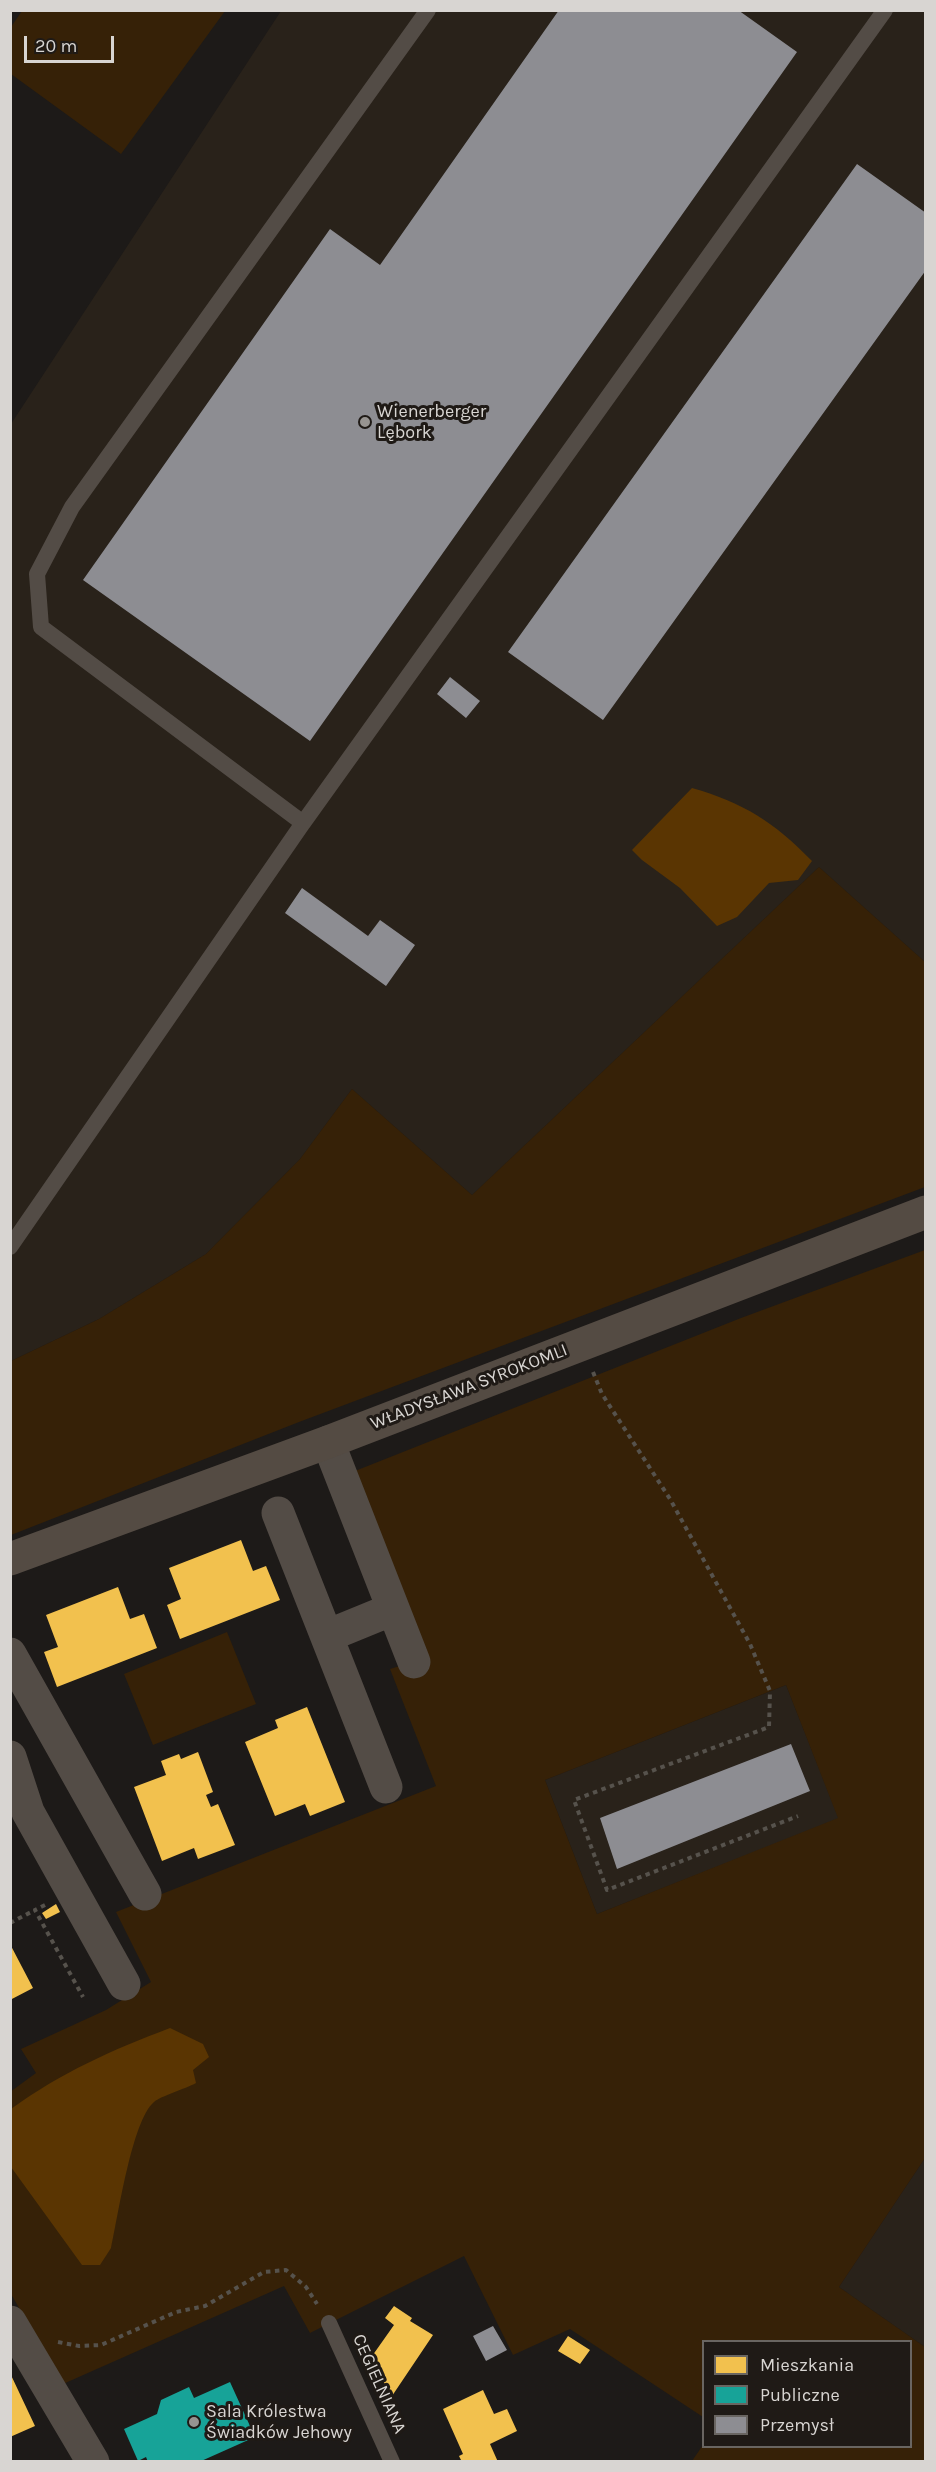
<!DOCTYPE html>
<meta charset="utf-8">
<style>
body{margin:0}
#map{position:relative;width:936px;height:2472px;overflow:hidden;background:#1d1a18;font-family:Karla,sans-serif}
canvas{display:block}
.frame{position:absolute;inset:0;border:12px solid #d8d5d2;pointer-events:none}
.legend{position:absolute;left:702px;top:2340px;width:210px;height:108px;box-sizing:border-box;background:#1f1a16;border:2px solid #696561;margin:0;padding:8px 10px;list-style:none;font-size:18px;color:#d8d5d2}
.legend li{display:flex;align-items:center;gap:12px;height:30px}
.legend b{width:30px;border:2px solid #696561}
.scale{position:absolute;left:24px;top:36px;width:90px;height:27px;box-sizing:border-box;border:3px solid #d8d5d2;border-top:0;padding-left:8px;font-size:18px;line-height:21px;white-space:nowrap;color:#d8d5d2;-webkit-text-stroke:4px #1f1a16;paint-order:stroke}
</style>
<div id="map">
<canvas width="936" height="2472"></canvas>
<div class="frame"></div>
<ul class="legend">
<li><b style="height:16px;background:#f2c14e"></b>Mieszkania</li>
<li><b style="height:16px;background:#17a398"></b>Publiczne</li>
<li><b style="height:16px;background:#8d8d92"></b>Przemysł</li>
</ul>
<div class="scale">20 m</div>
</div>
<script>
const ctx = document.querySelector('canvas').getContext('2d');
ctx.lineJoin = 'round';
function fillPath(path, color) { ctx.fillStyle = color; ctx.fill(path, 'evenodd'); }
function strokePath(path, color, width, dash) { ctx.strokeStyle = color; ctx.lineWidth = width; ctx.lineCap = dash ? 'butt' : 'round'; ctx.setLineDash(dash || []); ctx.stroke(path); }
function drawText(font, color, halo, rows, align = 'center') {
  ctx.font = font + ' Karla,sans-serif'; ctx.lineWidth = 6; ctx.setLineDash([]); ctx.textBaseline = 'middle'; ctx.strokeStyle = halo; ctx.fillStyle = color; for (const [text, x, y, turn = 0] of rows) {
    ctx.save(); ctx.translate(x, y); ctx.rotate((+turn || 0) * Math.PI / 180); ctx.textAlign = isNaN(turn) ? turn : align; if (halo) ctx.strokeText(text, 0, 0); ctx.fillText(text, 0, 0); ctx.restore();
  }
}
const built = new Path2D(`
 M281 11H925V962L819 867 472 1195 352 1089 300 1159 206 1254 99 1319 11 1361V424Z
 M786 1685 839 1819 597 1914 545 1780Z
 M925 2158V2347L839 2287Z`);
const green = new Path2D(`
 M22 11V10L225 11 121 154 11 74V27Z
 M819 867 925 962V1187L299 1422 11 1535V1361L99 1319 206 1254 300 1159 352 1089 472 1195Z
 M925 1250V2158L839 2287 925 2347V2461H692L703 2445 910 2446V2342H704L703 2417 570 2329 513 2355 464 2256 310 2333 284 2286 63 2384 11 2294 10 2092 36 2073 21 2049 106 2010 151 1982 116 1912 436 1786 390 1669 428 1657 355 1471 741 1318ZM786 1685 838 1818 597 1914 545 1780Z
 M227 1632 256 1704 153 1745 124 1674Z`);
const water = new Path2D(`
 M692 788C744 803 774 822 812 861L798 880 769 883 737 917 717 926 680 888 642 860 632 850Z
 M170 2028 203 2044 209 2057 193 2070 196 2083C185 2089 161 2096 154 2102 132 2120 118 2217 111 2248L100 2265H82L11 2167V2109C62 2072 112 2050 170 2028Z`);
const homes = new Path2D(`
 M241 1540 253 1571 266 1566 280 1600 180 1639 167 1605 181 1599 169 1568Z
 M118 1587 130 1619 144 1614 157 1648 57 1687 44 1652 58 1647 46 1615Z
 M307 1707 345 1802 310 1816 305 1804 275 1816 245 1742 278 1728 275 1720Z
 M198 1752 213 1792 206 1795 211 1807 218 1804 235 1845 198 1859 194 1848 162 1861 134 1787 166 1775 161 1761 179 1754 181 1759Z
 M56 1904 60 1912 46 1919 42 1913Z
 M10 1944 33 1988 10 2000Z
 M394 2306 412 2318 410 2321 433 2335 392 2396 370 2359 394 2325 385 2318Z
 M568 2336 590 2350 580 2364 558 2351Z
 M10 2373 35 2426 10 2437Z
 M483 2390 494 2414 507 2409 517 2431 490 2444 498 2462H462L459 2456 463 2454 443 2409Z`);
const public = new Path2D(`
 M230 2382 255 2437 199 2462H148L146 2457 138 2461 124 2429 157 2414 161 2400 189 2387 194 2398Z`);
const industry = new Path2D(`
 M559 10H738L797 52 310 741 83 580 330 229 380 265Z
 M857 164 926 213V270L603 720 508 652Z
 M450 677 480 701 466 718 437 694Z
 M302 888 368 936 380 920 415 945 386 986 285 913Z
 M791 1744 810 1791 617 1869 600 1818Z
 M493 2326 507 2350 486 2361 473 2336Z`);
const path = new Path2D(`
 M593 1372 602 1394 670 1499 750 1644 770 1691 769 1727 574 1800 607 1890 798 1816
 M45 1905 35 1910 83 1997
 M10 1923 35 1910
 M58 2342 79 2346 101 2345 176 2312 205 2306 264 2272 286 2270 306 2287 317 2304`);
const lane = new Path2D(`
 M303 823 885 10
 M10 1247 303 823 41 627 37 574 72 507 428 10
 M329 2323 392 2462`);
const street = new Path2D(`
 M328 1442 414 1662
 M278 1513 386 1787
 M327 1636 393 1609
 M10 1654 145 1894
 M10 1757 28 1812 124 1984
 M10 2322 93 2462`);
const secondary = new Path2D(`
 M10 1559 328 1442 926 1212`);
const markers = [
 [365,422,6,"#979491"],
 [194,2422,6,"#979491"]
];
const poiNames = [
 ["Wienerberger",377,412],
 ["Lębork",377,433],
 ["Sala Królestwa",206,2412],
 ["Świadków Jehowy",206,2433]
];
const streetNames = [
 ["WŁADYSŁAWA SYROKOMLI",469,1387,-21],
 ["CEGIELNIANA",379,2384,66]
];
fillPath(built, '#29221a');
fillPath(green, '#362107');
fillPath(water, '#5a3502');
fillPath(homes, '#f2c14e');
fillPath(public, '#17a398');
fillPath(industry, '#8d8d92');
strokePath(path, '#56524c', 4, [4.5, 4.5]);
strokePath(lane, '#534c46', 16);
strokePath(street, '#534c46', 33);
strokePath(secondary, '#544b43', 33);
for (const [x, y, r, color] of markers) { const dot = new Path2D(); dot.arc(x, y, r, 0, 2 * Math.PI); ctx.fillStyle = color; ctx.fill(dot); strokePath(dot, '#1f1a16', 2); }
drawText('18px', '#d8d5d2', '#1f1a16', poiNames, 'left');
drawText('18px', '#d8d5d2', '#1f1a16', streetNames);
</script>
